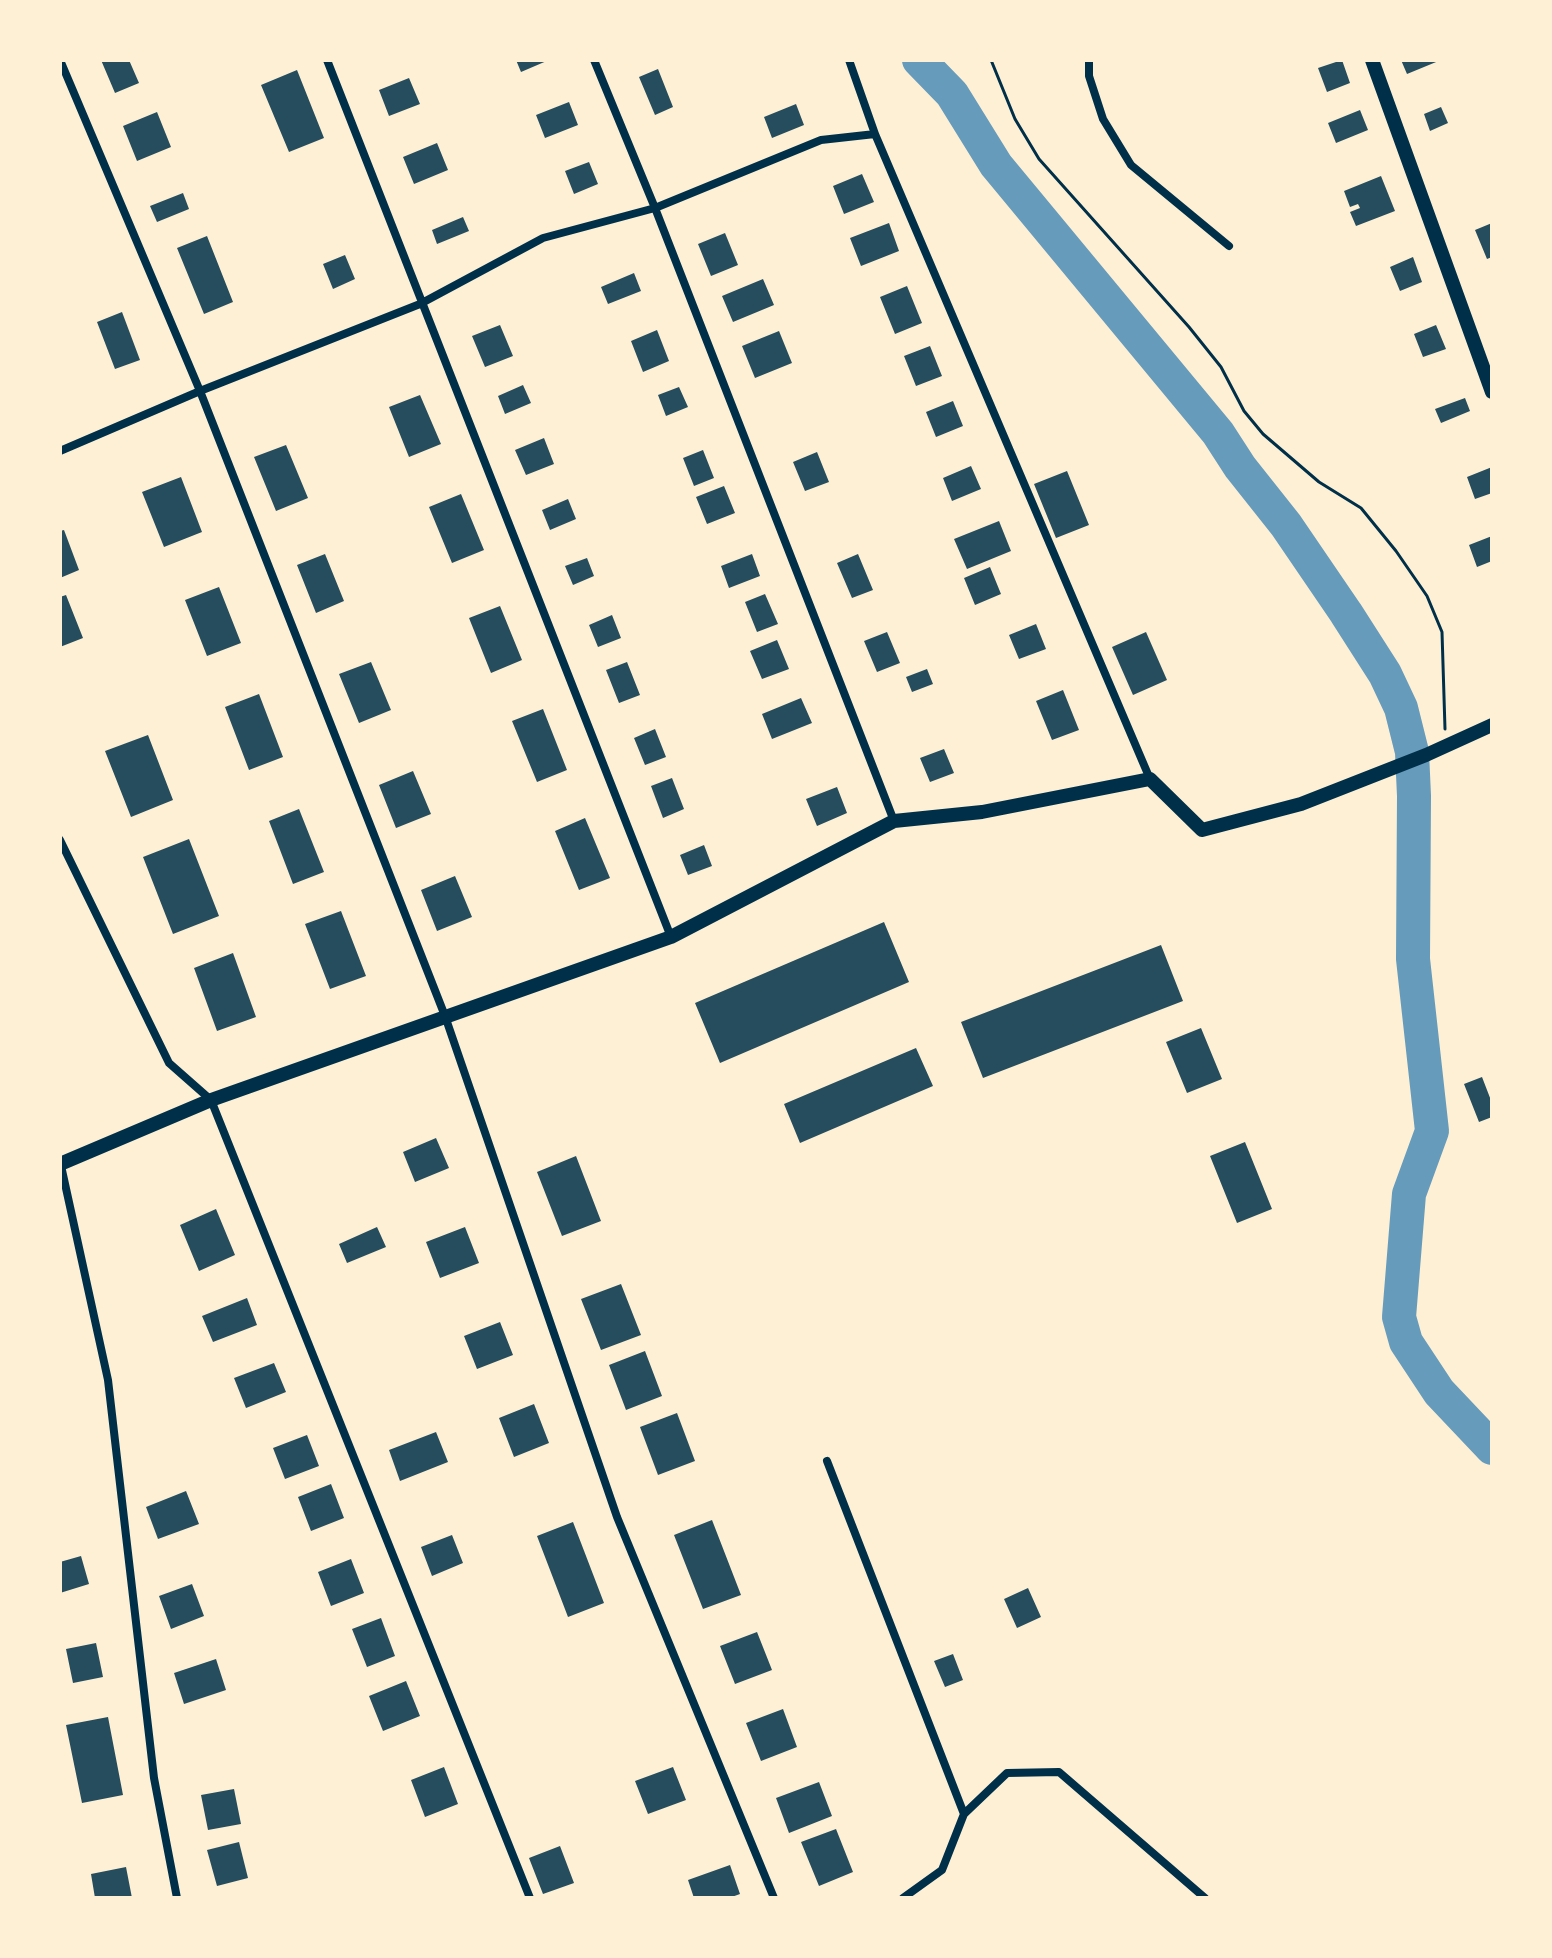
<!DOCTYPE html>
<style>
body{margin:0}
#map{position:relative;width:1552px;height:1958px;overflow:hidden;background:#fdf0d5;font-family:Overpass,sans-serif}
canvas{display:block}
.frame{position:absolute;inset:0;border:62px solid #fdf0d5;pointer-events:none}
</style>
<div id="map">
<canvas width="1552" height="1958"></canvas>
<div class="frame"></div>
</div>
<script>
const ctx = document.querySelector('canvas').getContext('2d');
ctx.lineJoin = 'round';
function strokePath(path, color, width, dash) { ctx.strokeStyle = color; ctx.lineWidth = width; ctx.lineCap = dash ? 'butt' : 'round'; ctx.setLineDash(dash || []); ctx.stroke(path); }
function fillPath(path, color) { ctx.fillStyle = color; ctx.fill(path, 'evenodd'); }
const river = new Path2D(`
 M919 60 952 94 996 165 1218 433 1240 467 1286 525 1346 613 1385 674 1401 708 1412 752 1414 796 1413 959 1432 1131 1409 1194 1399 1317 1406 1342 1439 1392 1492 1448`);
const building = new Path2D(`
 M101 60H129L139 83 115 93Z
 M516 60H549L521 72Z
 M1342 60 1350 83 1327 92 1318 68Z
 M1401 60H1441L1407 74Z
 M658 69 673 107 655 115 639 77Z
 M297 70 324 138 289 152 261 85Z
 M409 78 420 104 389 116 379 90Z
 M569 102 578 125 545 138 536 115Z
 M796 104 804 125 772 138 764 117Z
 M1441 107 1448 123 1430 131 1424 114Z
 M1360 110 1368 130 1336 143 1328 123Z
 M157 112 171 147 137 161 123 126Z
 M437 143 448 170 414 184 403 157Z
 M589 162 598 184 574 194 565 171Z
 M862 174 874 202 844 214 833 186Z
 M1381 176 1395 211 1356 226 1350 212 1360 208 1358 204 1350 207 1344 191Z
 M183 193 189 209 157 222 150 206Z
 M463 217 469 231 437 244 432 230Z
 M889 223 899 251 861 266 850 238Z
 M1492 223V257L1487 259 1475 230Z
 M725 233 738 265 711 276 698 244Z
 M207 236 233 302 204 314 177 248Z
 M345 255 355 279 333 289 323 264Z
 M1413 257 1422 282 1400 291 1390 267Z
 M634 273 641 291 608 304 601 287Z
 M763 279 774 305 733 322 722 296Z
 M907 286 922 323 895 334 880 297Z
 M122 312 140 360 115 369 97 322Z
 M500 325 513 356 485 367 472 336Z
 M1436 325 1446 349 1423 357 1414 334Z
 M657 330 669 361 643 372 631 341Z
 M779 331 792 363 755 378 742 346Z
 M930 346 942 376 916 386 904 356Z
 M523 385 531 403 505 414 498 396Z
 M679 387 688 407 666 416 658 395Z
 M420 395 441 444 409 457 389 407Z
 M1465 398 1470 411 1441 423 1435 409Z
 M953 401 963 426 936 437 926 412Z
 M544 438 554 464 526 475 515 450Z
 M286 445 308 498 276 511 254 457Z
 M703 450 714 478 694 486 683 458Z
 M817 452 829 482 805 491 793 462Z
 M971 466 981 489 952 501 943 478Z
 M1492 467V493L1475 499 1467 477Z
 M1067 471 1089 525 1056 538 1034 484Z
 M181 477 202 532 164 547 142 492Z
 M724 486 735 513 707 524 696 497Z
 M461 494 484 550 452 563 429 507Z
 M568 499 576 519 550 530 542 510Z
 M999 521 1011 551 967 569 954 539Z
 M64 530 79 570 60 578V531Z
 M1492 536V561L1477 567 1469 545Z
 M325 554 344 601 316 613 297 565Z
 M752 554 760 576 729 588 721 566Z
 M858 554 873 590 852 598 837 563Z
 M587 558 594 576 573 585 565 566Z
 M990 567 1001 594 975 605 964 578Z
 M219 587 241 643 207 656 185 600Z
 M765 594 778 624 757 632 745 602Z
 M66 595 83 638 60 647V597Z
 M500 606 522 660 491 673 469 618Z
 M612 615 621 638 598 647 589 625Z
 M1036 624 1046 649 1019 659 1009 635Z
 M887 632 900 663 877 672 864 641Z
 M1146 632 1167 680 1133 695 1112 647Z
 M777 640 789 669 762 679 750 651Z
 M371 662 391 710 359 723 339 674Z
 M627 662 640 695 619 703 606 670Z
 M927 669 933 684 912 692 906 677Z
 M1063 690 1079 730 1052 740 1036 701Z
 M259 694 283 757 249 770 225 707Z
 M801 698 812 723 772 739 762 714Z
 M543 709 567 770 537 782 512 721Z
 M655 729 666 757 645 765 634 738Z
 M148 735 173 800 131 817 105 751Z
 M944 749 954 773 930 782 920 758Z
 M413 771 431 814 396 828 379 785Z
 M672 778 684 809 663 818 651 786Z
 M837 787 847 813 817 826 806 799Z
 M299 809 324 872 293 884 269 821Z
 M585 818 610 878 579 890 555 831Z
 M189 839 219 916 173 934 143 857Z
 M704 845 712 866 688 875 680 855Z
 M455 876 472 917 437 931 421 890Z
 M341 911 366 976 330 989 305 924Z
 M884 922 909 982 720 1063 695 1003Z
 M1161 945 1183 1001 983 1078 961 1022Z
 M233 953 256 1017 217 1031 194 968Z
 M1201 1028 1222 1079 1187 1093 1166 1042Z
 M916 1048 933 1086 800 1143 784 1104Z
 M1482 1077 1492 1103V1117L1479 1122 1464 1084Z
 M436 1138 449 1168 415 1182 403 1152Z
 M1245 1142 1272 1209 1237 1223 1210 1156Z
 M576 1156 601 1221 562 1236 537 1172Z
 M216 1209 235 1255 199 1271 180 1225Z
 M377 1227 386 1247 347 1263 339 1244Z
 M465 1227 479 1263 440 1278 426 1242Z
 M621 1284 641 1335 601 1350 581 1299Z
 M247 1298 257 1325 213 1342 202 1316Z
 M500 1322 513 1355 477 1369 464 1336Z
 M645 1351 662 1396 626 1410 609 1365Z
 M274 1363 286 1392 246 1408 234 1378Z
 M534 1404 549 1443 514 1457 499 1418Z
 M677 1413 695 1461 658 1475 640 1427Z
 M436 1432 448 1462 400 1481 389 1450Z
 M307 1435 319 1466 285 1479 273 1448Z
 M331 1484 344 1518 311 1531 298 1497Z
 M186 1491 199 1524 158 1539 146 1507Z
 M712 1520 741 1595 703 1609 674 1535Z
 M573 1522 604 1603 568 1617 537 1536Z
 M452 1535 463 1563 432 1576 421 1547Z
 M81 1556 89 1584 60 1593V1562Z
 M351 1559 364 1593 331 1606 318 1572Z
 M192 1584 204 1616 171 1629 159 1596Z
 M1028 1588 1041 1617 1017 1628 1004 1599Z
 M381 1618 395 1656 367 1667 352 1629Z
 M757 1632 772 1670 735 1684 720 1646Z
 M96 1643 103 1677 73 1683 66 1649Z
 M953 1654 963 1680 945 1687 934 1661Z
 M216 1659 226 1690 184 1704 174 1673Z
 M406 1681 420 1716 383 1731 369 1696Z
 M783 1709 797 1747 761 1761 746 1723Z
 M108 1717 123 1795 82 1803 66 1725Z
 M444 1767 458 1804 425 1817 411 1780Z
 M673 1767 686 1800 648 1814 635 1781Z
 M819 1782 832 1816 789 1833 776 1798Z
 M234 1789 241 1824 208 1830 201 1795Z
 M836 1829 853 1872 819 1886 801 1842Z
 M239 1842 248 1878 217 1886 207 1850Z
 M560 1846 574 1883 543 1894 529 1858Z
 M730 1865 740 1894 729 1898H694L688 1880Z
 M126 1867 132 1898H95L91 1874Z`);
const path = new Path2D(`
 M991 60 1015 119 1039 159 1189 327 1221 367 1244 411 1263 434 1319 482 1361 508 1396 551 1427 596 1442 632 1445 729`);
const minor = new Path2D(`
 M60 60 200 391 445 1016 617 1517 774 1898
 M327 60 671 937
 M594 60 655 208 894 821
 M849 60 875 134 1150 779
 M1089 60V76L1103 119 1131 165 1229 246
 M60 451 200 391 420 304 543 238 655 208 821 140 875 134
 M60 840 169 1063 211 1100 530 1898
 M60 1161 108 1380 154 1778 177 1898
 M827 1461 964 1814
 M903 1898 942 1870 964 1814 1007 1773 1059 1772 1205 1898`);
const tertiary = new Path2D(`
 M1372 60 1492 392
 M60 1164 211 1100 671 937 894 821 982 812 1150 779 1202 830 1301 804 1426 755 1492 725`);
strokePath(river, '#669bbc', 34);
fillPath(building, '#264d5e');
strokePath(path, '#003049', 3);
strokePath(minor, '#003049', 8);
strokePath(tertiary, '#003049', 14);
</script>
